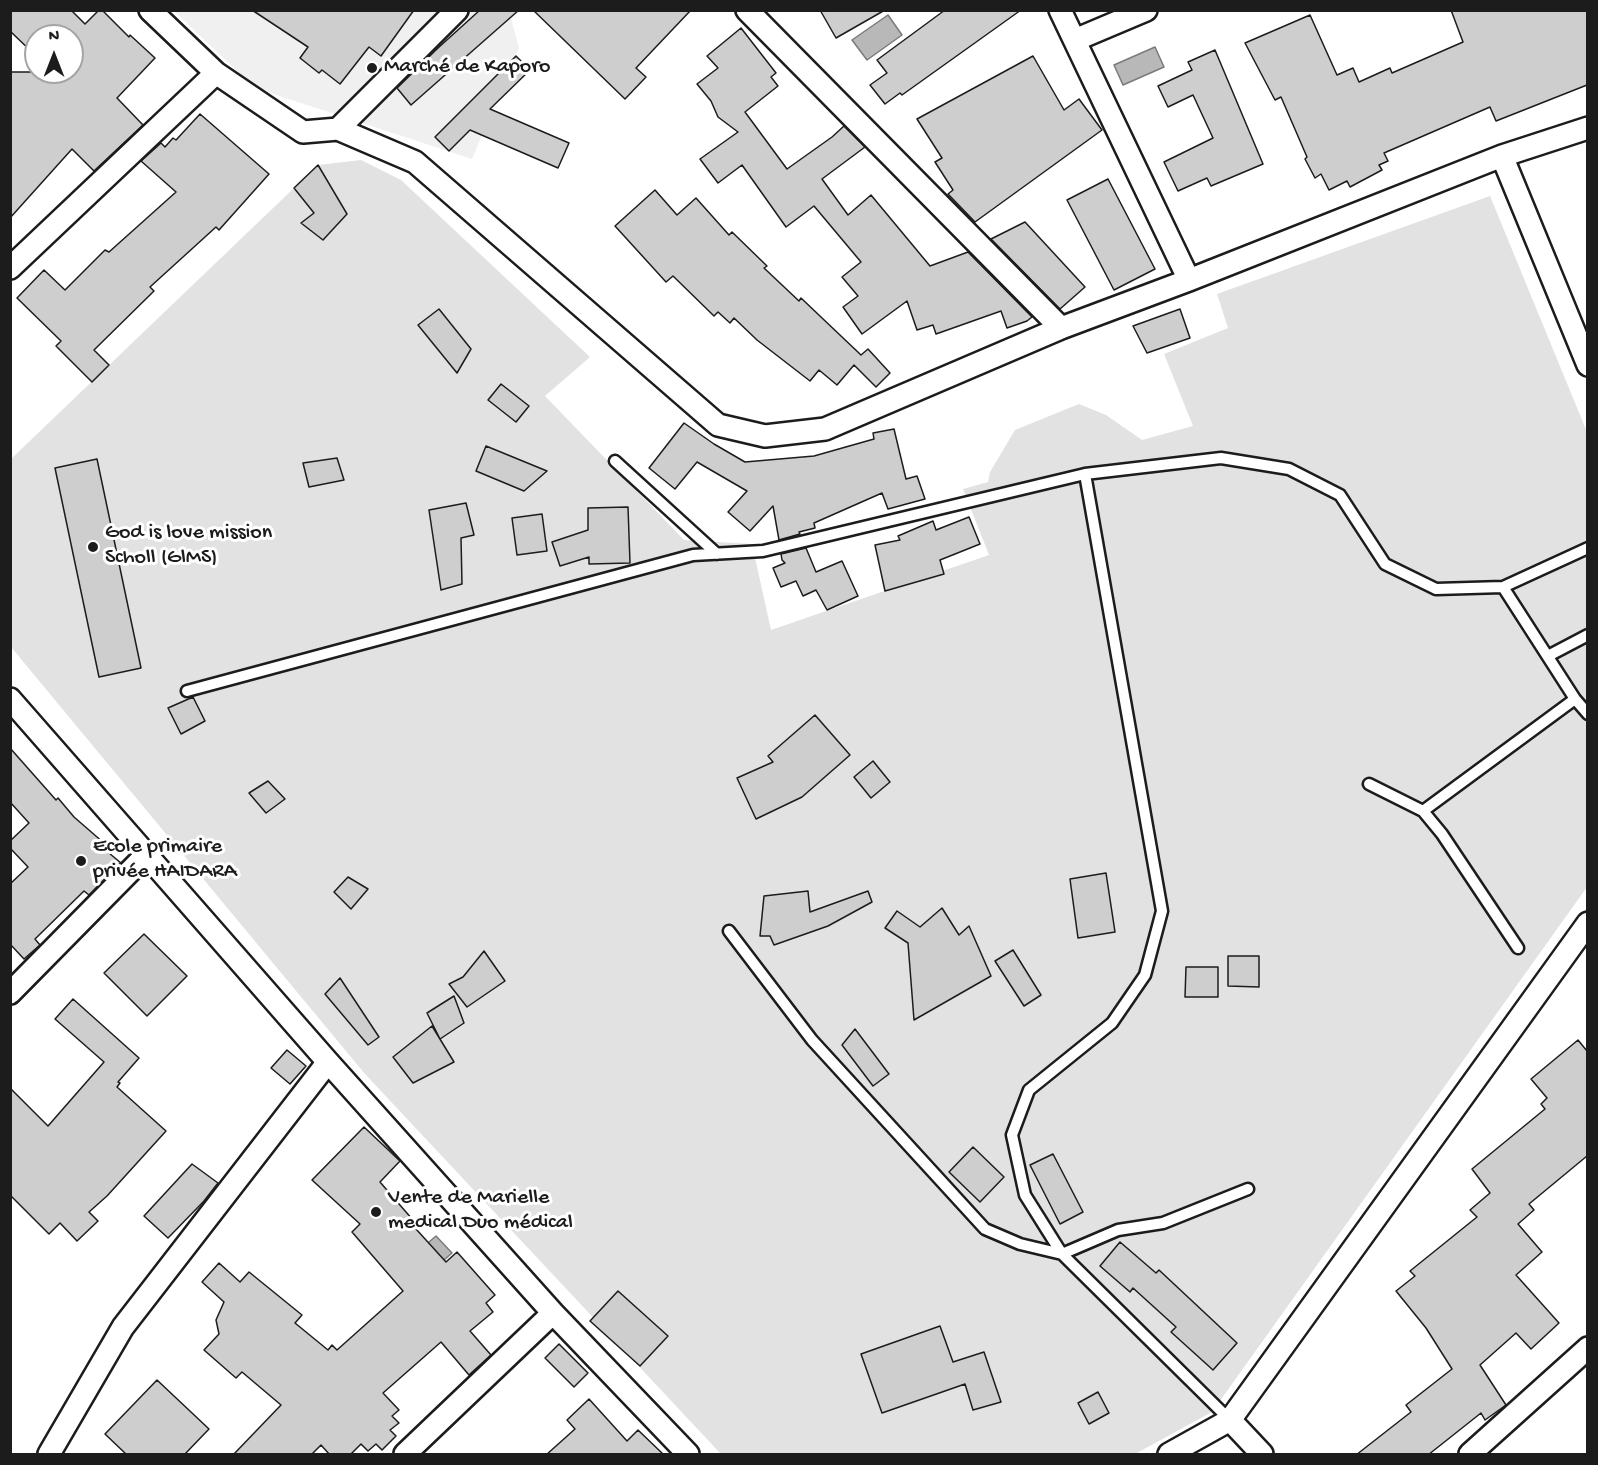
<!DOCTYPE html>
<meta charset="utf-8">
<style>
body{margin:0}
#map{position:relative;width:1598px;height:1465px;overflow:hidden;background:#fff;font-family:"Gochi Hand",sans-serif}
canvas{display:block}
.frame{position:absolute;inset:0;border:12px solid #1c1c1c;pointer-events:none}
.north{position:absolute;left:24px;top:24px;width:60px;height:60px;box-sizing:border-box;background:#fff;border:2px solid #a4a4a4;border-radius:50%;rotate:0deg;font-size:16px;font-weight:700;line-height:24px;text-align:center;color:#1c1c1c}
.north::after{content:'';display:block;margin:auto;width:21px;height:27px;background:#1c1c1c;clip-path:polygon(50% 0,100% 100%,50% 72%,0 100%)}
</style>
<div id="map">
<canvas width="1598" height="1465"></canvas>
<div class="frame"></div>
<div class="north">N</div>
</div>
<script>
const ctx = document.querySelector('canvas').getContext('2d');
ctx.lineJoin = 'round';
function fillPath(path, color) { ctx.fillStyle = color; ctx.fill(path, 'evenodd'); }
function strokePath(path, color, width, dash) { ctx.strokeStyle = color; ctx.lineWidth = width; ctx.lineCap = dash ? 'butt' : 'round'; ctx.setLineDash(dash || []); ctx.stroke(path); }
function drawText(font, color, halo, rows, align = 'center') {
  ctx.font = font + ' "Gochi Hand",sans-serif'; ctx.lineWidth = 6; ctx.setLineDash([]); ctx.textBaseline = 'middle'; ctx.strokeStyle = halo; ctx.fillStyle = color; for (const [text, x, y, turn = 0] of rows) {
    ctx.save(); ctx.translate(x, y); ctx.rotate((+turn || 0) * Math.PI / 180); ctx.textAlign = isNaN(turn) ? turn : align; if (halo) ctx.strokeText(text, 0, 0); ctx.fillText(text, 0, 0); ctx.restore();
  }
}
const built = new Path2D(`
 M174 11H509L519 48 472 159 255 88Z`);
const green = new Path2D(`
 M361 160 401 180 590 357 545 396 684 540 752 544 771 630 989 555 963 489 988 482 990 472 1015 430 1079 404 1106 415 1142 440 1193 426 1164 354 1228 328 1217 294 1490 196 1587 432V887L1212 1412 1135 1454H721L365 1074 11 647V459L318 165Z`);
const water = new Path2D(`
 M888 15 902 35 867 60 852 40Z
 M1155 47 1164 67 1123 85 1114 65Z
 M436 1236 452 1253 416 1285 400 1267Z`);
const building = new Path2D(`
 M10 10H71L85 24 99 10H102L129 37 130 35 155 58 117 98 143 125 94 171 72 149 10 218V72H72V36H36V56L10 31Z
 M252 10H414L381 56 369 47 340 84 322 70 319 73 300 58 308 47Z
 M480 10H519L411 105 397 88 438 48Z
 M533 10H691L636 68 646 77 625 99Z
 M820 10H885L836 38Z
 M945 10H1021L902 95 900 93 885 104 870 85 887 73 877 60Z
 M1451 10H1587V85L1496 121 1490 107 1384 153 1388 161 1379 165 1382 170 1350 187 1347 181 1329 190 1321 174 1315 178 1305 159 1307 157 1281 97 1275 100 1245 43 1310 15 1337 75 1353 68 1359 82 1390 68 1392 73 1463 42Z
 M741 28 776 73 771 77 778 86 745 112 787 169 832 137 844 126 865 147 822 179 848 215 871 195 930 266 968 252 1032 317 1027 321 1007 328 1001 311 936 334 933 325 917 330 907 301 862 334 843 307 858 296 842 277 861 262 814 206 786 227 742 165 718 183 700 159 738 132 718 117 711 101 697 84 718 68 707 56Z
 M1215 50 1263 164 1211 186 1207 178 1178 191 1164 162 1213 138 1193 95 1168 107 1158 86 1192 70 1188 62Z
 M516 56 530 70 490 109 569 143 558 168 470 130 449 151 435 137Z
 M1033 56 1064 110 1079 99 1102 130 975 222 948 194 953 190 935 162 942 158 917 119Z
 M200 114 269 174 219 230 216 227 150 287 154 291 94 350 109 365 92 382 56 346 61 341 17 298 44 270 65 290 105 250 109 252 176 192 141 161 161 143 165 147 173 138 176 140Z
 M318 165 347 214 323 240 301 223 314 213 294 188Z
 M1108 179 1155 269 1114 290 1067 200Z
 M655 190 677 215 696 198 729 235 732 232 767 266 764 268 799 301 801 298 861 355 868 349 890 373 876 387 854 365 837 385 819 370 810 381 757 340 734 318 730 323 718 312 714 316 673 276 666 282 615 226Z
 M1025 222 1085 287 1060 309 991 239Z
 M439 309 471 349 457 373 418 325Z
 M1180 309 1190 338 1147 353 1133 326Z
 M501 384 529 406 516 422 488 400Z
 M684 423 714 444 745 462 814 456 874 439 873 433 894 429 906 479 917 476 925 499 888 509 882 493 814 523 815 528 799 532 800 534 779 540 773 506 750 531 728 512 747 491 697 462 675 489 649 468Z
 M486 446 547 471 524 491 476 471Z
 M337 458 344 480 309 487 303 463Z
 M97 459 141 668 99 677 55 468Z
 M466 503 474 535 461 538 462 584 441 590 429 510Z
 M628 507 630 563 589 564V557L560 566 552 542 588 530V508Z
 M542 514 547 551 517 555 512 518Z
 M969 517 980 544 940 560 944 574 885 591 875 545 900 540 898 536 933 521 936 530Z
 M806 548 816 572 842 561 858 596 827 610 816 590 803 596 796 581 781 587 773 568 785 563 782 560 781 554Z
 M193 697 205 721 181 734 168 708Z
 M815 715 850 755 802 797 756 819 737 778 773 762 768 756Z
 M10 748 56 800 58 798 74 817 112 850 109 853 121 863 89 895 84 891 35 939 40 945 24 959 10 944V884L28 867 10 848V841L29 823 10 802Z
 M873 761 890 782 871 798 854 777Z
 M268 781 285 799 266 813 249 793Z
 M1106 873 1115 932 1078 938 1070 879Z
 M348 877 368 889 351 909 334 892Z
 M808 891 810 912 868 891 872 902 828 926 774 945 770 936H760L764 896Z
 M942 908 959 935 969 926 991 976 914 1020 908 943 885 928 897 911 920 927Z
 M144 934 187 976 147 1016 104 973Z
 M1013 950 1041 995 1024 1006 995 961Z
 M484 951 505 981 467 1007 449 984 463 977Z
 M1228 956H1259V987L1228 986Z
 M1186 967H1218V997H1185Z
 M340 978 379 1037 368 1045 325 994Z
 M454 996 464 1023 440 1039 427 1013Z
 M73 999 139 1058 118 1082 120 1083 117 1087 166 1131 107 1196 89 1212 98 1221 77 1241 60 1223 49 1234 10 1195V1088L48 1126 104 1062 55 1019Z
 M432 1026 454 1062 413 1083 393 1057Z
 M855 1029 889 1074 873 1086 842 1045Z
 M1578 1040 1587 1051V1156L1529 1204 1534 1210 1518 1224 1542 1252 1516 1275 1559 1323 1531 1349 1516 1333 1480 1365 1506 1405 1485 1420 1481 1413 1428 1455H1356L1411 1412 1406 1405 1452 1369 1426 1328 1396 1291 1415 1276 1410 1271 1477 1217 1470 1210 1490 1193 1472 1169 1545 1109 1541 1104 1547 1098 1531 1079Z
 M287 1050 306 1066 290 1084 271 1068Z
 M364 1127 400 1161 380 1182 419 1227 416 1229 446 1262 457 1252 495 1295 486 1303 493 1312 470 1331 491 1355 469 1375 441 1342 383 1393 399 1410 392 1416 399 1423 390 1430 396 1436 382 1450 376 1444 368 1451 361 1444 350 1455H330L321 1445 311 1455H233L281 1405 242 1372 236 1378 204 1350 219 1334 216 1320 224 1302 202 1282 219 1263 240 1282 249 1272 302 1315 295 1323 328 1350 332 1345 337 1350 403 1291 352 1232 360 1224 312 1180Z
 M973 1147 1004 1177 980 1202 949 1172Z
 M1053 1154 1083 1212 1060 1224 1030 1165Z
 M192 1164 218 1183 204 1201 168 1238 144 1216Z
 M1120 1242 1156 1273 1159 1270 1237 1343 1213 1370 1171 1332 1176 1327 1133 1288 1130 1292 1100 1266Z
 M618 1291 668 1336 640 1366 590 1321Z
 M940 1326 953 1362 984 1352 1001 1402 973 1410 965 1384 882 1413 861 1354Z
 M559 1344 588 1373 574 1387 545 1358Z
 M157 1380 209 1429 184 1455H127L105 1434Z
 M1098 1392 1109 1413 1089 1424 1078 1403Z
 M589 1399 627 1441 638 1430 664 1455H546L575 1429 567 1420Z`);
const service = new Path2D(`
 M615 461 717 554
 M1085 474 1162 911 1145 975 1112 1023 1029 1090 1012 1135 1025 1195 1062 1254 1230 1420
 M1503 587 1575 699 1588 714
 M1548 656 1588 635
 M187 691 693 555 763 551 1085 474 1221 458 1289 469 1340 495 1385 564 1436 589 1503 587 1588 548
 M1369 784 1423 811 1442 834 1518 948
 M1423 811 1575 699
 M729 931 812 1040 985 1229 1020 1244 1062 1254 1118 1230 1163 1223 1248 1189`);
const minor = new Path2D(`
 M150 10 216 73 303 132 338 129 415 162 718 425 765 436 825 429 1061 328 1189 280 1502 156 1588 128
 M747 10 1061 328
 M1060 10 1189 280
 M1075 40 1146 10
 M338 129 457 10
 M1502 156 1588 365
 M10 268 216 73
 M10 699 328 1062 553 1313 688 1454
 M10 993 146 855
 M1230 1420 1262 1454
 M49 1454 123 1327 328 1062
 M405 1454 553 1313
 M1169 1454 1230 1420 1588 923
 M1470 1454 1588 1348`);
const markers = [
 [372,68,6,"#1c1c1c"],
 [93,547,6,"#1c1c1c"],
 [81,861,6,"#1c1c1c"],
 [376,1212,6,"#1c1c1c"]
];
const poiNames = [
 ["Marché de Kaporo",384,68],
 ["God is love mission",105,534],
 ["Scholl (GlMS)",105,559],
 ["Ecole primaire",93,848],
 ["privée HAIDARA",93,873],
 ["Vente de Marielle",388,1199],
 ["medical Duo médical",388,1224]
];
fillPath(built, '#f0f0f0');
fillPath(green, '#e2e2e2');
fillPath(water, '#b8b8b8');
strokePath(water, '#7a7a7a', 1.5);
fillPath(building, '#cecece');
strokePath(building, '#1c1c1c', 1.5);
strokePath(service, '#1c1c1c', 15);
strokePath(minor, '#1c1c1c', 26);
strokePath(service, '#fff', 10);
strokePath(minor, '#fff', 21);
for (const [x, y, r, color] of markers) { const dot = new Path2D(); dot.arc(x, y, r, 0, 2 * Math.PI); ctx.fillStyle = color; ctx.fill(dot); strokePath(dot, '#fff', 2); }
drawText('22px', '#1c1c1c', '#fff', poiNames, 'left');
</script>
